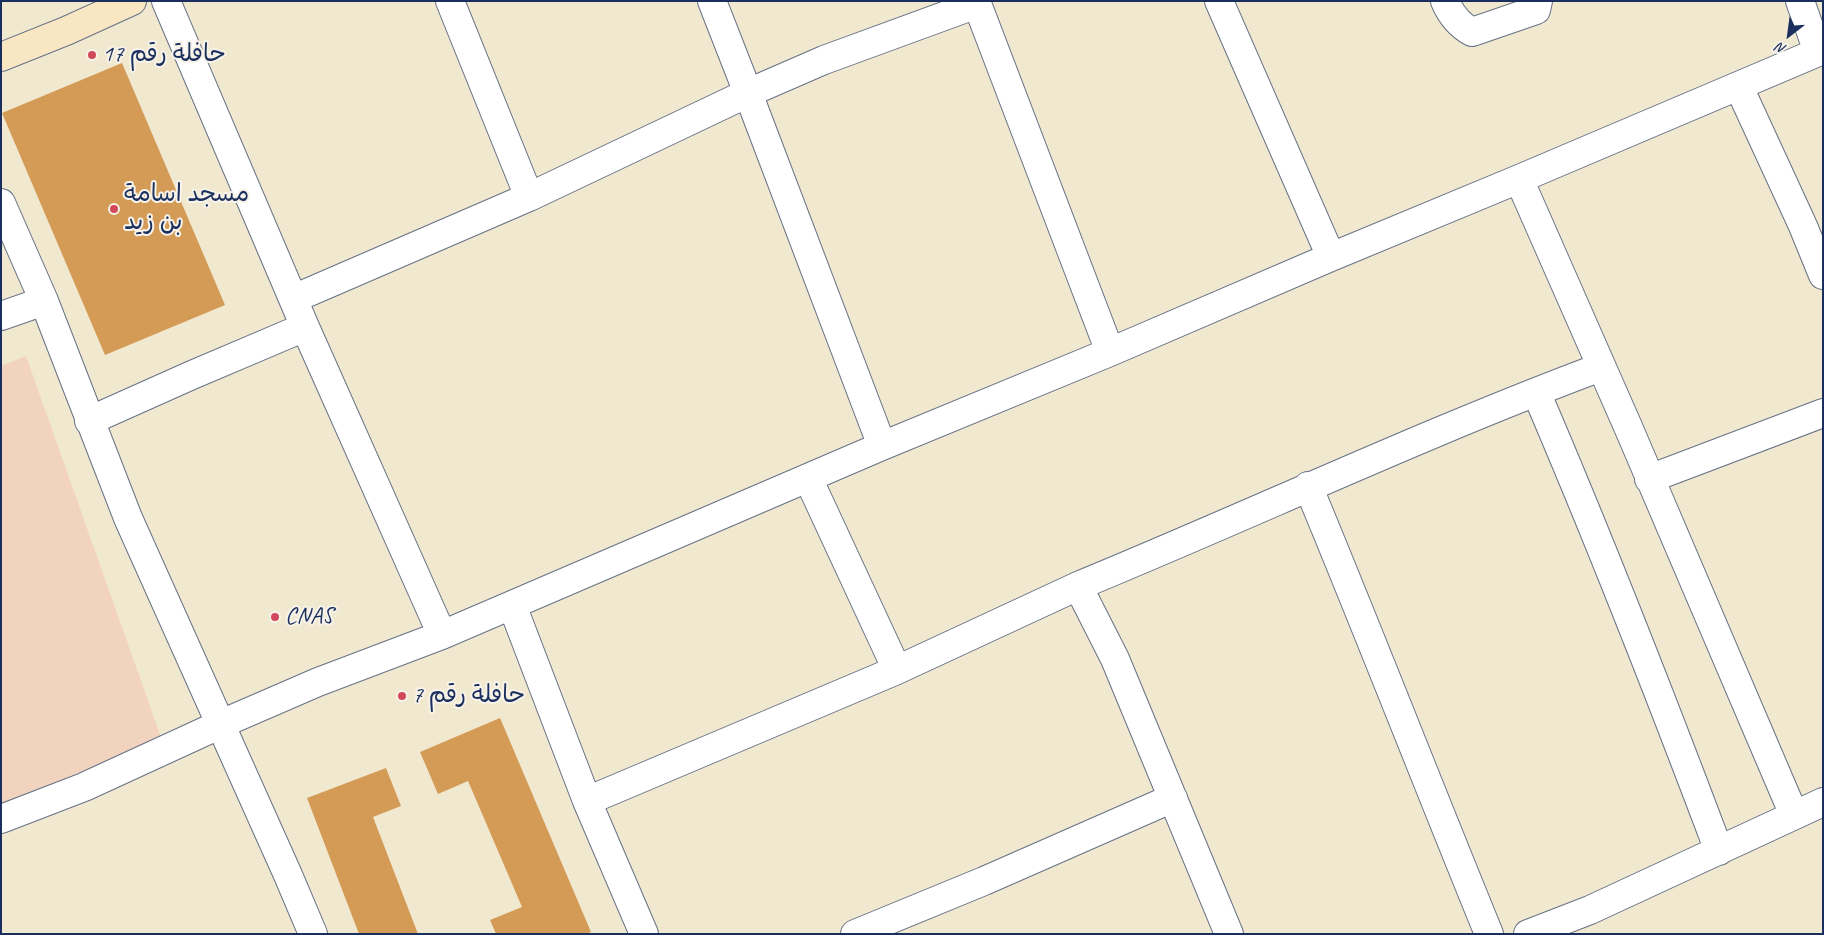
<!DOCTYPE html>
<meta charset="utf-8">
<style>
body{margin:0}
#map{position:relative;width:1824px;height:935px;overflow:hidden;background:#f1e8d0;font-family:Caveat,sans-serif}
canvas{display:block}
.frame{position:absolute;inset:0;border:2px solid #1b2f5e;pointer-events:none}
.north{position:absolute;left:1764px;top:10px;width:50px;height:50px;-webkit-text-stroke:4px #f7f3e8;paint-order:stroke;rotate:210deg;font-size:14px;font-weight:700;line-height:20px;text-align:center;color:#1b2f5e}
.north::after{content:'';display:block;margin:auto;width:18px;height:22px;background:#1b2f5e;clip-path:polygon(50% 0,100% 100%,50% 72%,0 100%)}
</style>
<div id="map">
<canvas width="1824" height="935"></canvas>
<div class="frame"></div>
<div class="north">N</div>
</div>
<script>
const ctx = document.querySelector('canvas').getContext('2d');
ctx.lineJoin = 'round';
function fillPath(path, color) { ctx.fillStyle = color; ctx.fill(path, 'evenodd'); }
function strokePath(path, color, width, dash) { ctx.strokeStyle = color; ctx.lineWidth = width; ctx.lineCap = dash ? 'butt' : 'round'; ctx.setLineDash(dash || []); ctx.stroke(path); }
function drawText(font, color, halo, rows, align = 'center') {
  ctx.font = font + ' Caveat,"Playpen Sans Arabic",sans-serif'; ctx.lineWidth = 4; ctx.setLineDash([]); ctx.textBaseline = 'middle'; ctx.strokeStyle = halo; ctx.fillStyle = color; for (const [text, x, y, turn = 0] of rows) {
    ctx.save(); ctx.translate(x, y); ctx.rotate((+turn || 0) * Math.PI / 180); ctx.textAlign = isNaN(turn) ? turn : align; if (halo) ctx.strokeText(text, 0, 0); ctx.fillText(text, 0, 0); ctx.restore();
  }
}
const built = new Path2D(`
 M26 356 162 740 1 803V366Z`);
const building = new Path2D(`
 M122 63 225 305 105 355 2 113Z
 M500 718 591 932 586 934H496L490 920 522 907 468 781 438 794 420 752Z
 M386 768 401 806 373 817 418 934H359L307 798Z`);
const street = new Path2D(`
 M166 1 305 327 442 635
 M450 1 529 197
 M712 1 748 93 882 446
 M976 1 1110 352
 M1219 1 1331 257
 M1445 1C1451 15 1459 25 1472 32L1536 10 1538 1
 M1800 1 1818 52
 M1739 87 1803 226 1823 275
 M1519 179 1629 429 1794 815
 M1 203 44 301 128 518 288 875 313 934
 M293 299 529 197 748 93 824 60 977 4
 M1 316 44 301
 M1536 392C1601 543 1661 697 1719 851
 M89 421 192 375 305 327
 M808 478 897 670
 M1649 479 1823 413
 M1308 486C1370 635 1428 785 1489 934
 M512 605 587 801
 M1 819 84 787 221 724 318 682 442 635 882 446 1110 352 1331 257 1519 179 1823 50
 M644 934 587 801 897 670 1078 586
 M855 934 984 881 1173 798
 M1229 934 1115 659 1078 586C1253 514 1424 433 1601 367
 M1528 934 1590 910 1823 802`);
const secondary = new Path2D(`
 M1 57 66 31 132 1`);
const markers = [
 [92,55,5,"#d1495b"],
 [114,209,5,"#d1495b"],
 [275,617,5,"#d1495b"],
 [402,696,5,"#d1495b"]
];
const poiNames = [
 ["حافلة رقم 17",102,55],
 ["مسجد اسامة",124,195],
 ["بن زيد",124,223],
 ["CNAS",285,617],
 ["حافلة رقم 7",412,696]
];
fillPath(built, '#f2d4be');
fillPath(building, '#d49b57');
strokePath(street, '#667086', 30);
strokePath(secondary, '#667086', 30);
strokePath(street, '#fff', 28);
strokePath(secondary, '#f9e7c3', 28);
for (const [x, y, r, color] of markers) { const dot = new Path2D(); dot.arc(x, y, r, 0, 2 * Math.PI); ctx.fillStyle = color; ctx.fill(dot); strokePath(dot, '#f7f3e8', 2); }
drawText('24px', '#1b2f5e', '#f7f3e8', poiNames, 'left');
</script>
